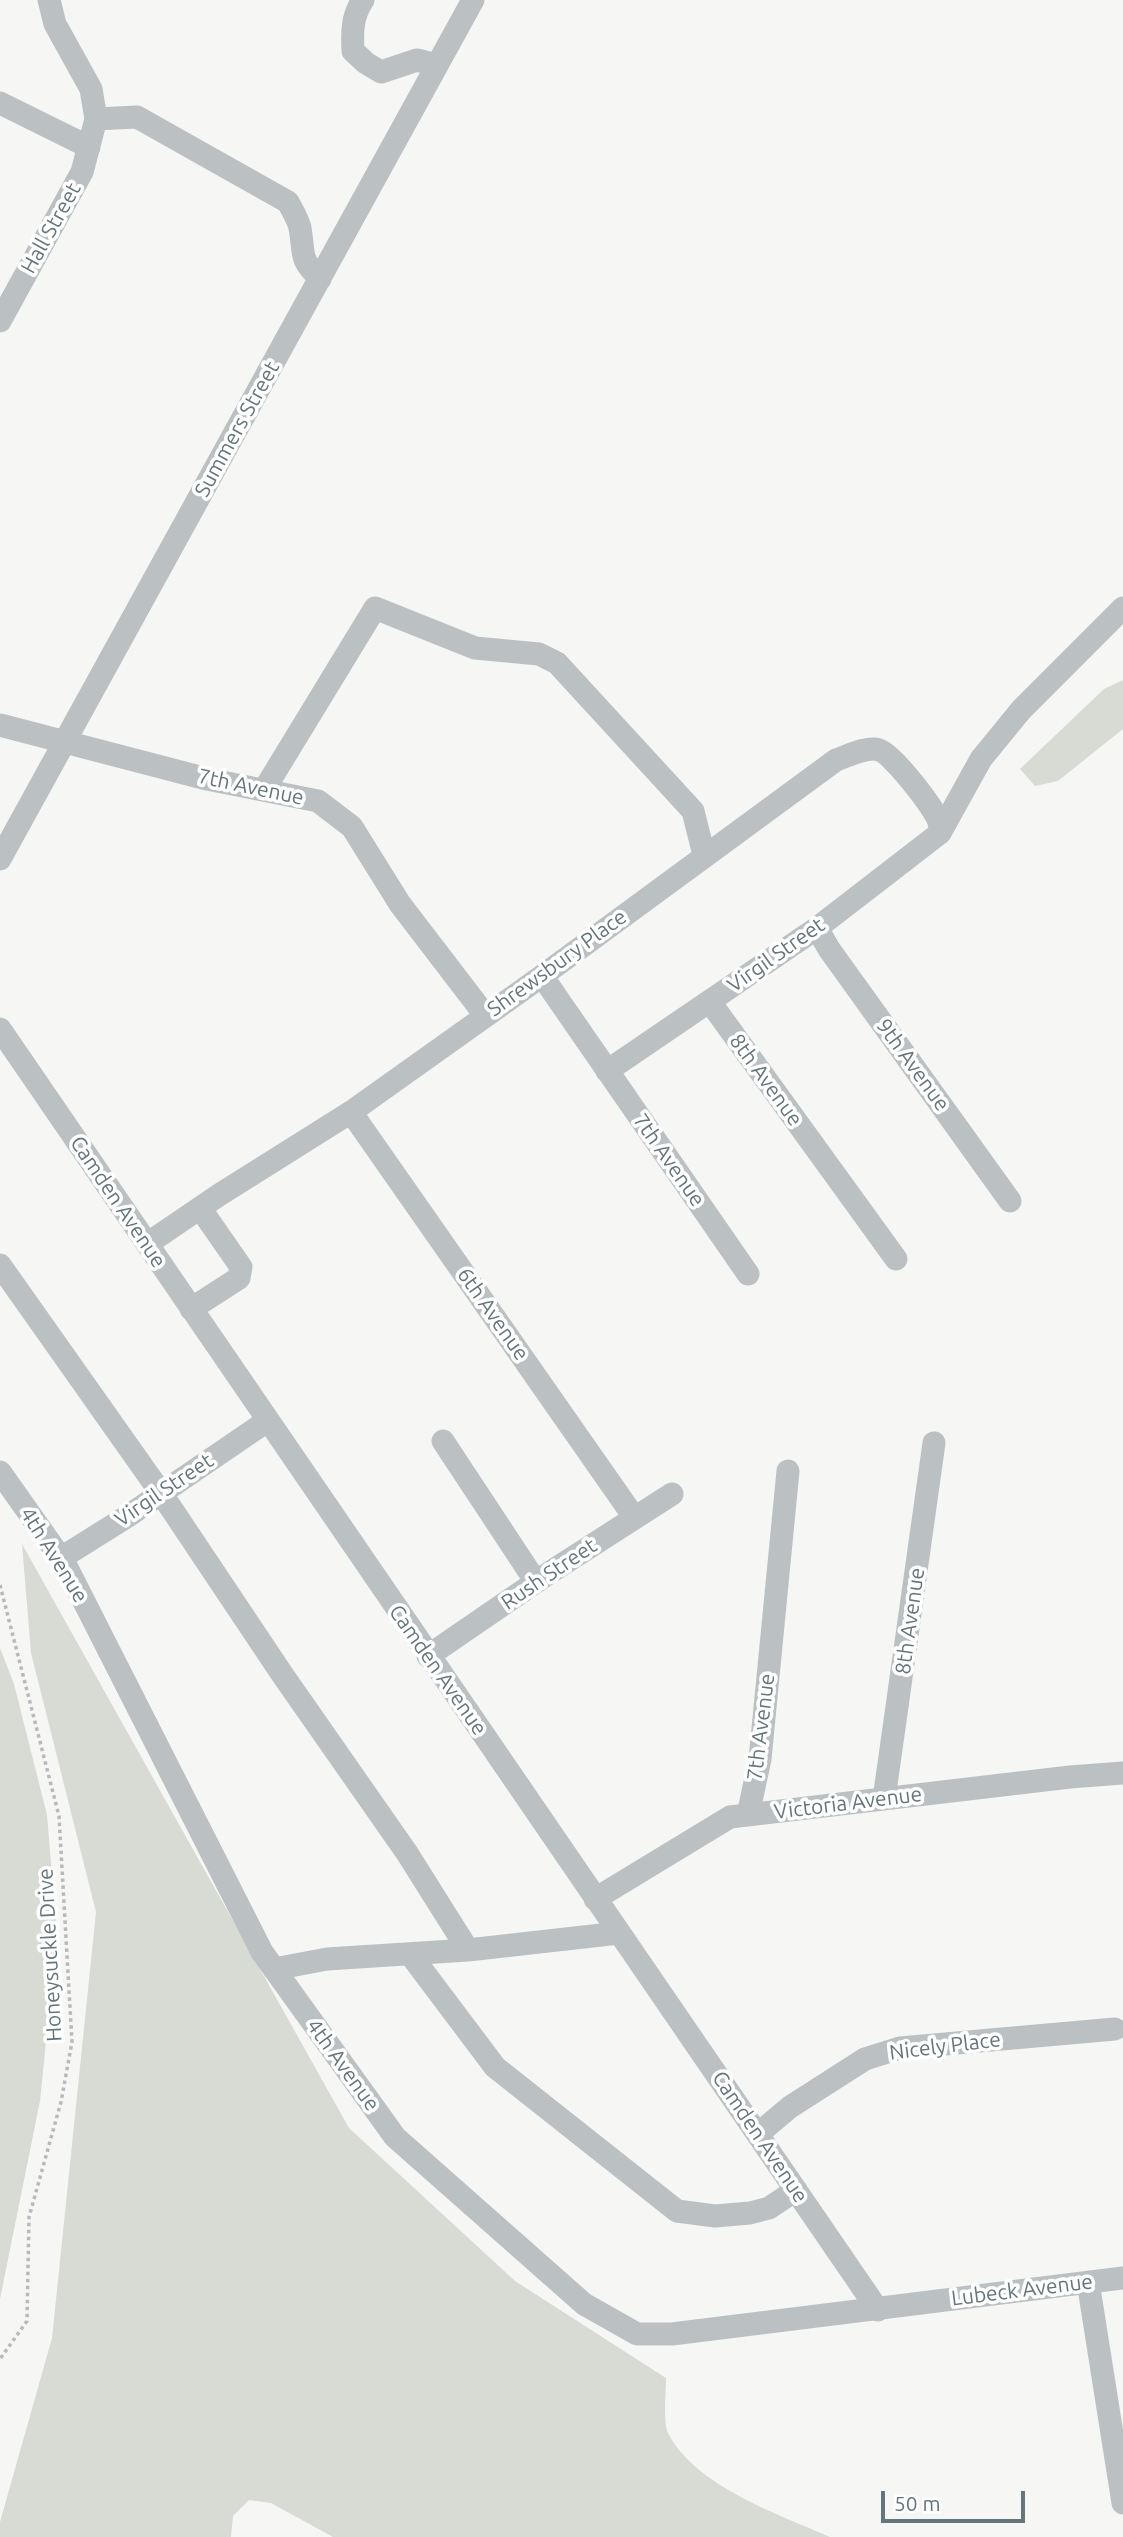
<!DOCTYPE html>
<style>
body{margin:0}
#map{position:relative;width:1123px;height:2537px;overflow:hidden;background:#f6f6f4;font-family:Ubuntu,sans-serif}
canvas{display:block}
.scale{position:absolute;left:881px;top:2491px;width:144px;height:32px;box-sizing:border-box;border:4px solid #64757c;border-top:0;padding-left:9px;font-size:21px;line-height:24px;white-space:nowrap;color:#64757c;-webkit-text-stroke:5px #fff;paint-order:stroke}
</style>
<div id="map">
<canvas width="1123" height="2537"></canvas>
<div class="scale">50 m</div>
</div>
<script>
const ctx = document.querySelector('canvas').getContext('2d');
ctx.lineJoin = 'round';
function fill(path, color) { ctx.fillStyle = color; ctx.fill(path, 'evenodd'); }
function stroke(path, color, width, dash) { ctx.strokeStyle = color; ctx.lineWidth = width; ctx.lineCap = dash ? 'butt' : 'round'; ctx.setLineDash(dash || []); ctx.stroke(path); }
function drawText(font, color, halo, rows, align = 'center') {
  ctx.font = font + ' Ubuntu,sans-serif'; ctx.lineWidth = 7; ctx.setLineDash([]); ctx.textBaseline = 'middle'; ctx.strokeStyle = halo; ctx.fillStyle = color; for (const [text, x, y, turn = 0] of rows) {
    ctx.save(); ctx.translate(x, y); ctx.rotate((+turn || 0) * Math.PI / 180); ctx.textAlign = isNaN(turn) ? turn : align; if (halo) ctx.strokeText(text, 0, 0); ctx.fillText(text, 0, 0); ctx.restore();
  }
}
fill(new Path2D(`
 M 1123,680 L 1123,729 L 1058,781 L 1035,786 L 1020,769 L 1104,689 Z
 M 22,1544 L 349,2128 L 515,2281 L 666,2378 C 666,2391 663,2423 668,2433 C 695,2486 778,2514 830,2537 L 333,2537 L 271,2503 L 249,2500 L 233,2516 L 231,2537 L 0,2537 L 0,2522 L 52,2338 L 96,1912 L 31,1653 Z
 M 0,1648 L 14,1684 L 47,1815 L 57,1934 L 40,2101 L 0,2299 Z`), '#d7dbd3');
stroke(new Path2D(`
 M 0,1585 L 59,1816 L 72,2042 L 61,2102 L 29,2217 L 27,2321 L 0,2359`), '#b6babc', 3.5, [3.5, 3.5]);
stroke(new Path2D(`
 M 363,0 C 352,16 352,32 353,51 L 366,63 L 381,72 L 417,60 L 437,65
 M 0,103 L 89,147
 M 96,119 L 137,117 L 288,202 C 292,210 298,219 300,228 C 305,255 298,257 320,279
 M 0,321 L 82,172 L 96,119 L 91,89 L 55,24 L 49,0
 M 0,725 L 207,779 L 318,801 L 352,827 L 400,904 L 485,1015
 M 264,790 L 375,608 L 475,648 L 539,654 L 557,663 L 693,811 L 704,855
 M 0,859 L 473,0
 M 817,928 L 829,949 L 1010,1201
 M 542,976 L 748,1274
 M 710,1002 L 896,1259
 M 0,1029 L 878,2310
 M 607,1071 L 817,928 L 940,833 L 981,759 L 1021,710 L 1123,608
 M 351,1112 L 634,1517
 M 147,1244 L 219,1195 L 351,1112 L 542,976 L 836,760 C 848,756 867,746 879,750 C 893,754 934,808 939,822 C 940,826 940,830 940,833
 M 0,1265 L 161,1493 L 282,1674 L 407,1853 L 468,1950
 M 191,1309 L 239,1278 L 241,1267 L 200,1208
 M 443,1441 L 536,1582
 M 0,1472 L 65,1564 L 262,1952 L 395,2137 L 584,2304 L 637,2334 L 672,2334 L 1123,2278
 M 61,1558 L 128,1516 L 267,1421
 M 428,1656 L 549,1573 L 672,1494
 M 884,1799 L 934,1443
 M 748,1815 L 760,1759 L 788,1471
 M 595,1899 L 730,1817 L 1070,1777 L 1123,1773
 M 410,1954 L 495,2067 L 677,2211 L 715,2216 L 750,2213 L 769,2208 L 796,2190
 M 274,1969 L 327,1959 L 468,1950 L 619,1933
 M 758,2134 L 790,2107 L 865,2059 L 900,2048 L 1115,2029
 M 1088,2282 L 1123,2503`), '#bbc1c3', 23);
drawText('21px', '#64757c', '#fff', [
 ["Hall Street",51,228,-61],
 ["Summers Street",237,429,-61],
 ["7th Avenue",251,787,12],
 ["Virgil Street",776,955,-35],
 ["Shrewsbury Place",557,963,-36],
 ["9th Avenue",913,1065,54],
 ["8th Avenue",766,1080,54],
 ["7th Avenue",669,1160,55],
 ["Camden Avenue",118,1202,56],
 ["6th Avenue",493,1314,55],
 ["Virgil Street",164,1490,-34],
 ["4th Avenue",54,1555,58],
 ["Rush Street",549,1574,-34],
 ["8th Avenue",910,1621,-82],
 ["Camden Avenue",438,1670,55],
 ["7th Avenue",761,1727,-83],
 ["Victoria Avenue",848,1803,-7],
 ["Honeysuckle Drive",50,1955,-93],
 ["Nicely Place",945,2046,-7],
 ["4th Avenue",343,2065,54],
 ["Camden Avenue",760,2137,56],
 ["Lubeck Avenue",1022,2290,-7]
]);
</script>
